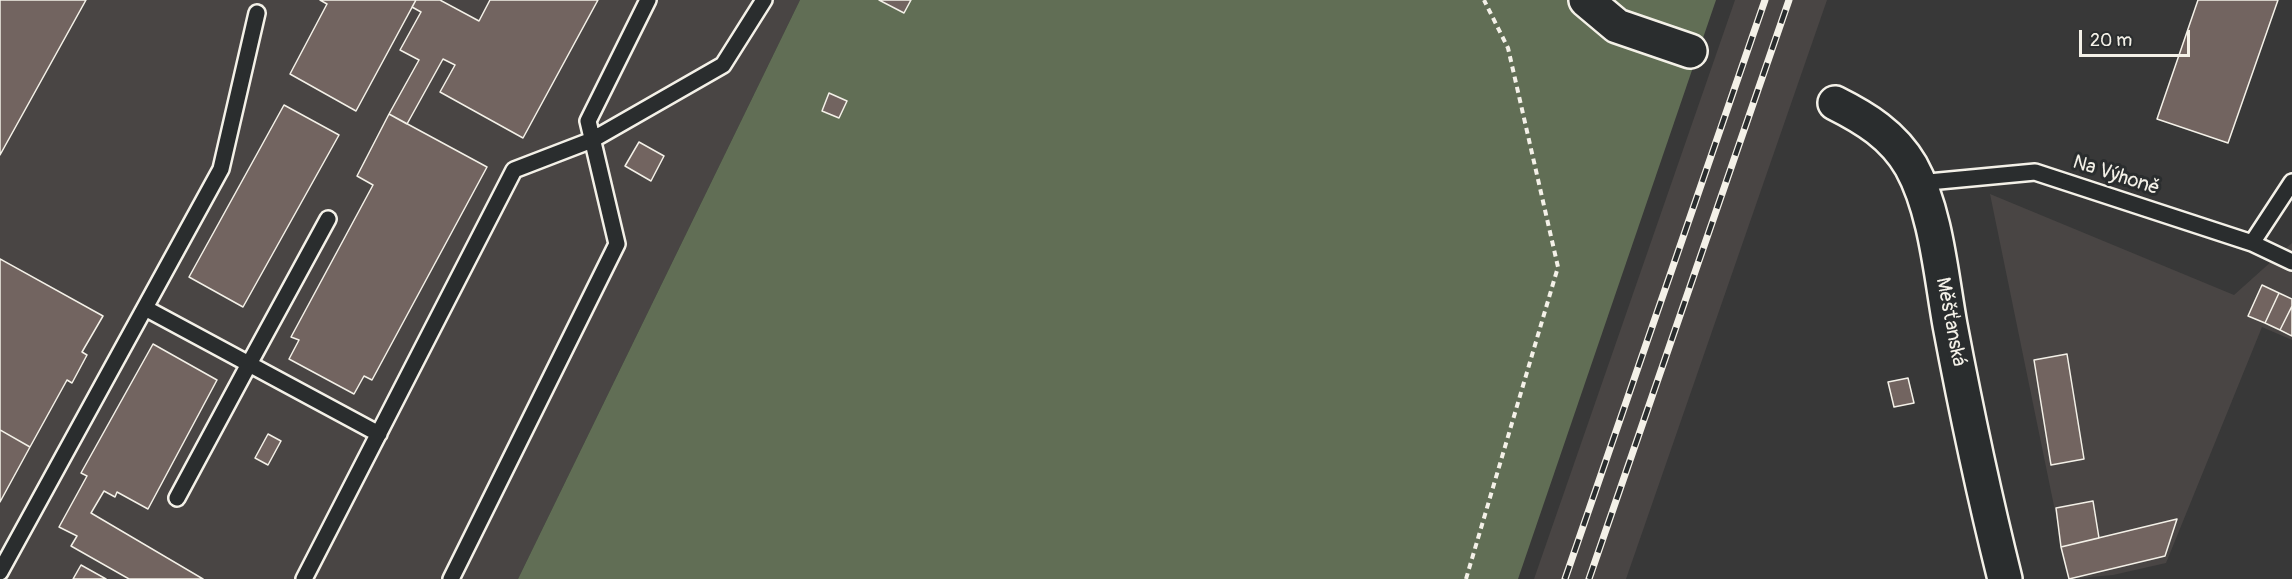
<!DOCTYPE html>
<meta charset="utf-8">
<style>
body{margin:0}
#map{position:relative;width:2292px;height:579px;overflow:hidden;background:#383838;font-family:Pangolin,sans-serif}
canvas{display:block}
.scale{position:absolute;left:2079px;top:30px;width:111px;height:27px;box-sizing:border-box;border:3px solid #f4f1e8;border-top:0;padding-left:8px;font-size:18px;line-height:21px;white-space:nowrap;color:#f4f1e8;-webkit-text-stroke:4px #2a2d2e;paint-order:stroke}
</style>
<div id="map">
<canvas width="2292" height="579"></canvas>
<div class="scale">20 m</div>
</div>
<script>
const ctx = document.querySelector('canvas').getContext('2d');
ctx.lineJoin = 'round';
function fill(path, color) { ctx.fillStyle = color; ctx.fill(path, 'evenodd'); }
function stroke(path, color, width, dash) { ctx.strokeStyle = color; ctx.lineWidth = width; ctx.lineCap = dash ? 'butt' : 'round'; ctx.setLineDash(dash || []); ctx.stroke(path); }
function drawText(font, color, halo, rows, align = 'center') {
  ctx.font = font + ' Pangolin,sans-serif'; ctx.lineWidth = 6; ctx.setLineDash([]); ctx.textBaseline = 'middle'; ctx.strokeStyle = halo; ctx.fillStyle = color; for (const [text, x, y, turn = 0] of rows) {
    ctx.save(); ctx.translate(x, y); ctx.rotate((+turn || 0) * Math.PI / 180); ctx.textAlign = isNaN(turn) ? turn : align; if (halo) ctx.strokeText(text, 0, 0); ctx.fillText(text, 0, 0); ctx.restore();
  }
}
fill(new Path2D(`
 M 0,0 L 800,0 L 518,579 L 0,579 Z
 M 1735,0 L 1827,0 L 1626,579 L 1534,579 Z
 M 1990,194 L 2234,295 L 2292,243 L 2292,340 L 2262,327 L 2166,563 L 2113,575 L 2069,579 Z`), '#494544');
fill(new Path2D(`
 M 800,0 L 1716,0 L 1518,579 L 518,579 Z`), '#616e55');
const building = new Path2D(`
 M 0,0 L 86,0 L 0,155 Z
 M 320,0 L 416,0 L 356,111 L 290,74 L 327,4 Z
 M 416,0 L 440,0 L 479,21 L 490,0 L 598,0 L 523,138 L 440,92 L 455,65 L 443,59 L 407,124 L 389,114 L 419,60 L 400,50 L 421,12 L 412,7 Z
 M 879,0 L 911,0 L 904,13 Z
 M 2198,0 L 2278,0 L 2228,143 L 2157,119 Z
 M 829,93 L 847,101 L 839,118 L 822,111 Z
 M 284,105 L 339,135 L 243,307 L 189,277 Z
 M 389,114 L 487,167 L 372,380 L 364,376 L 354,394 L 289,359 L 299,340 L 291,337 L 373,185 L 357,176 Z
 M 639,142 L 664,156 L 651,181 L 625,166 Z
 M 0,259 L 103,316 L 82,352 L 87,355 L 72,383 L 67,380 L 30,447 L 0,430 Z
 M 2262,285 L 2279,293 L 2265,323 L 2248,316 Z
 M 2279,293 L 2292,299 L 2292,306 L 2280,330 L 2265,323 Z
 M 2292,306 L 2292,336 L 2280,330 Z
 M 153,344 L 217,380 L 148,509 L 117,492 L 115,497 L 104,491 L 91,513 L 203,579 L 129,579 L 71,546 L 77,536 L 59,527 L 87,476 L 81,473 Z
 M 2067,354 L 2084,459 L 2051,465 L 2034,360 Z
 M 1908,378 L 1914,403 L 1894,407 L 1888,382 Z
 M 0,430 L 30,447 L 0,502 Z
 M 268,434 L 281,441 L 268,465 L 255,458 Z
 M 2093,501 L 2099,538 L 2061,547 L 2056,508 Z
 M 2177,519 L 2165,556 L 2069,579 L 2061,547 Z
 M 81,565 L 106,579 L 73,579 Z`);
fill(building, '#726460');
stroke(building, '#f4f1e8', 1.5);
const service = new Path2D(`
 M 1918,183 L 2035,172 L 2252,243 L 2292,262
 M 328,219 L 249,364 L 379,434
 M 2252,243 L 2292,182
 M 145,308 L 249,364 L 177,498
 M 0,572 L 221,169 L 257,13
 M 304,579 L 514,170 L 592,140 L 723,65 L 764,0
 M 451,579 L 617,244 L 588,121 L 648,0`);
const secondary = new Path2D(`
 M 1586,0 L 1617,26 L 1690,51
 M 1835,103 C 1865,118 1893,135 1911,166 C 1936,211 1941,275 1950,325 C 1966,410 1984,495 2005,579`);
stroke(service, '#f4f1e8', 20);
stroke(secondary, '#f4f1e8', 38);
stroke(new Path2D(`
 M 1466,579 L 1558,267 L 1508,48 L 1484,0`), '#f4f1e8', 4, [6, 4.5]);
stroke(service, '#2a2d2e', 15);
stroke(secondary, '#2a2d2e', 33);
const rail = new Path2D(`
 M 1565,579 L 1765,0
 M 1589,579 L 1789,0`);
stroke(rail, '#f4f1e8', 7);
stroke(rail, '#2a2d2e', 4.5, [14]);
drawText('20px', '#f4f1e8', '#2a2d2e', [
 ["Na Výhoně",2116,176,18],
 ["Měšťanská",1950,322,79]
]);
</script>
